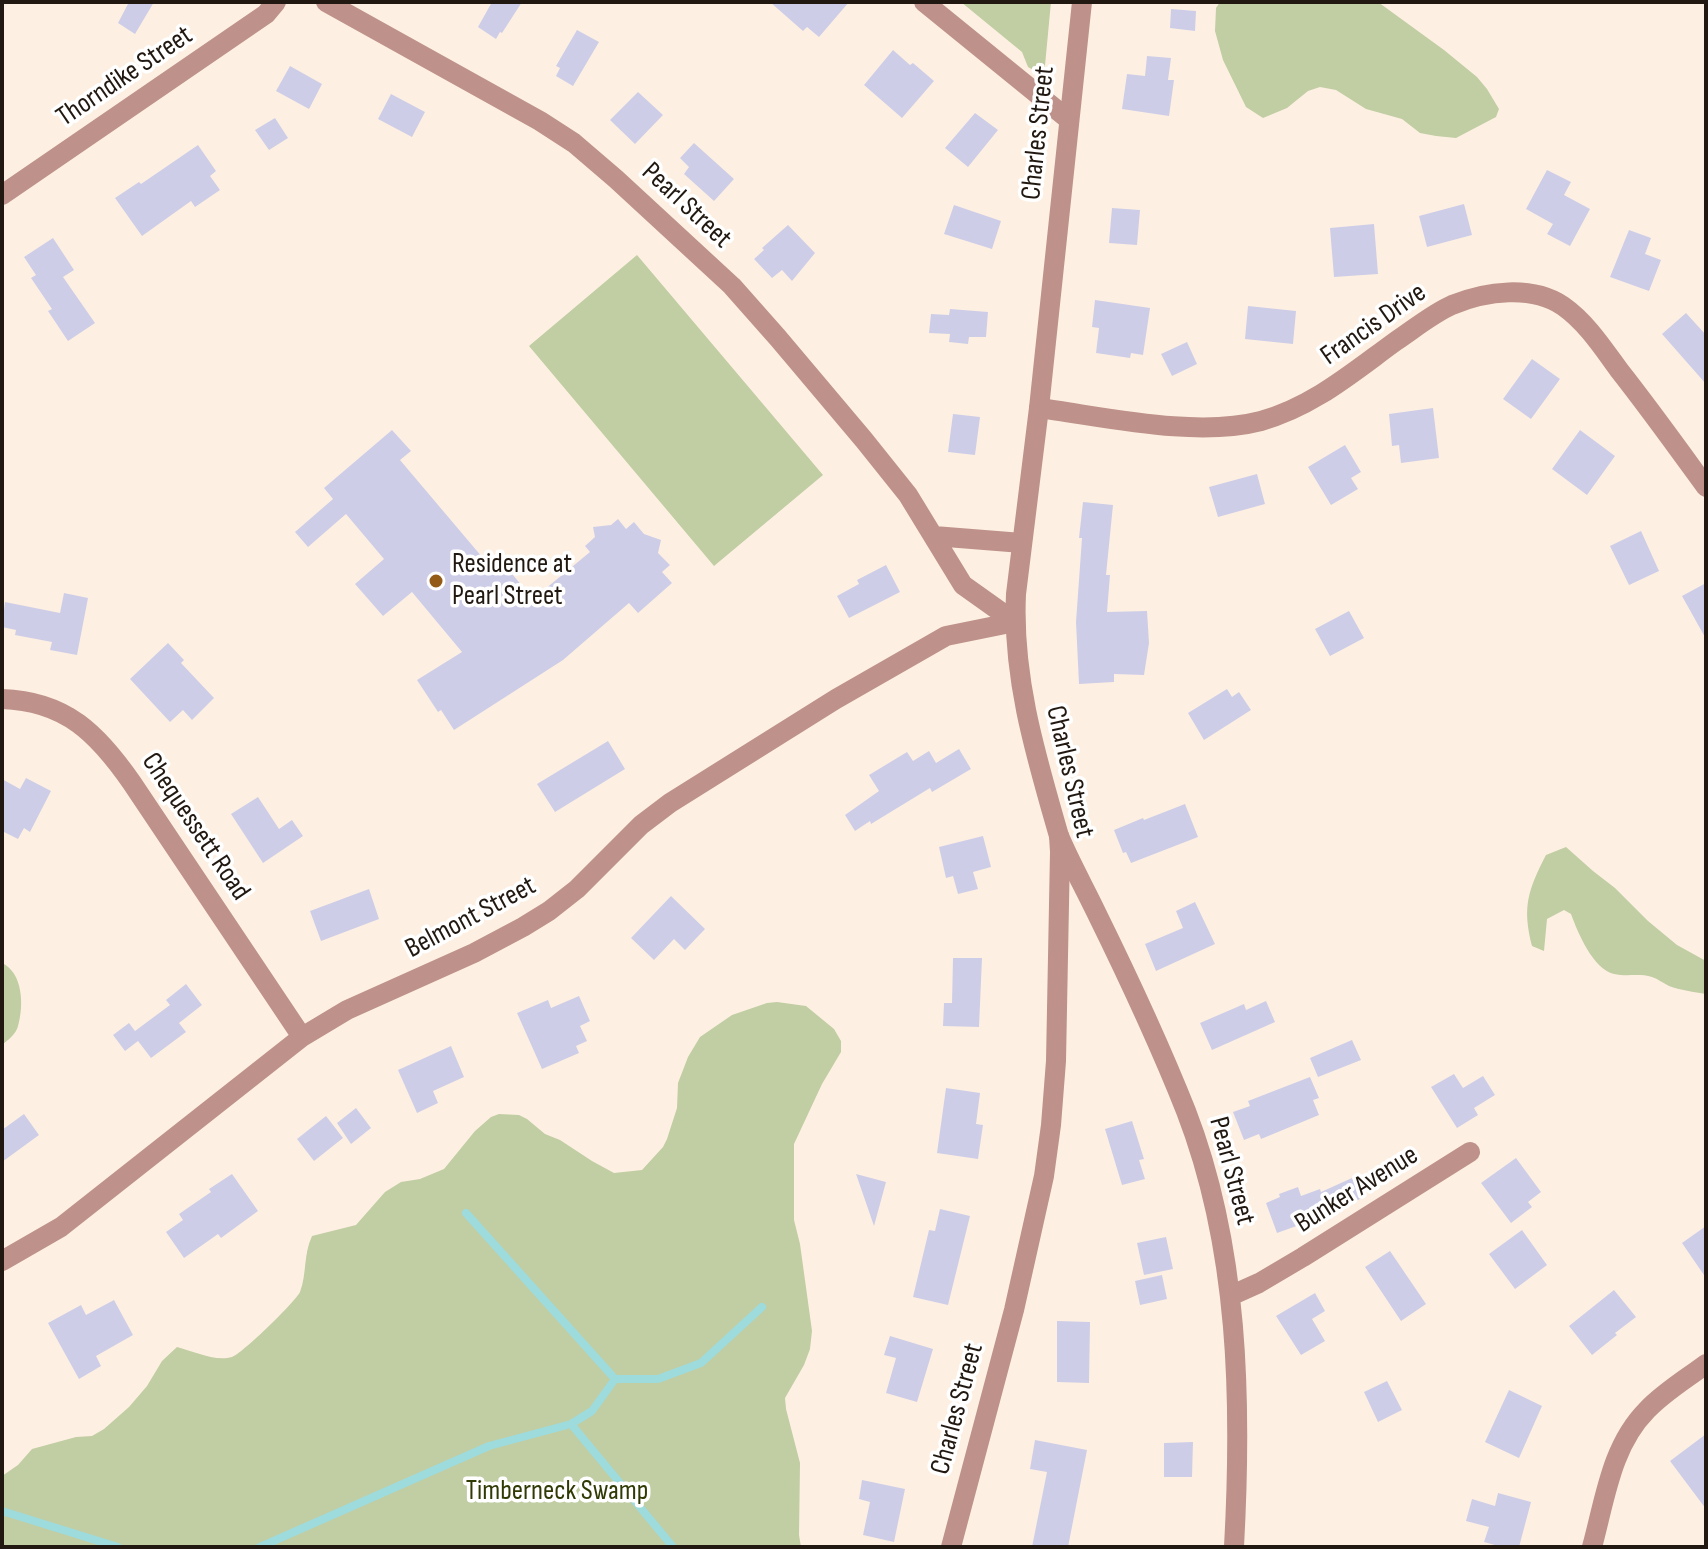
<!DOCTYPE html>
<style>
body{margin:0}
#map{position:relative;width:1708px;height:1549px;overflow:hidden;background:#fdf0e2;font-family:"Sofia Sans Condensed",sans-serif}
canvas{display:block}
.frame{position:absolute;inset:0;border:4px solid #211911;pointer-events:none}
</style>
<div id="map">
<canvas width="1708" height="1549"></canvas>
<div class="frame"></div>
</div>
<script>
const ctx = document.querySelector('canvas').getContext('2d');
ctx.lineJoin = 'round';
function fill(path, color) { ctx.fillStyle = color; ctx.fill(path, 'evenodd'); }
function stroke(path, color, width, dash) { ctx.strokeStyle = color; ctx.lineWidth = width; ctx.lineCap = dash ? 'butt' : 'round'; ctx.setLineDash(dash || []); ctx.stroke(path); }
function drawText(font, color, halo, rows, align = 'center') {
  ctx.font = font + ' "Sofia Sans Condensed",sans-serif'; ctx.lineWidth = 7; ctx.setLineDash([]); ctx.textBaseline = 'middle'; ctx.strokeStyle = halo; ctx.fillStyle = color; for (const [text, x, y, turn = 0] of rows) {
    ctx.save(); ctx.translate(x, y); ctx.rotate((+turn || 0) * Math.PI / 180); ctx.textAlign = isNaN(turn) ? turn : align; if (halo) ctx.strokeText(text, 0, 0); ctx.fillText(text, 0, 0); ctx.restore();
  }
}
fill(new Path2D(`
 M 961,2 L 1051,2 L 1044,76 L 1028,67 L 1022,52 Z
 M 1220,2 L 1378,2 L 1444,50 L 1477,77 L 1487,89 L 1499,109 L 1496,117 L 1456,138 L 1436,136 L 1420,133 L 1402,119 L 1366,109 L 1336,90 L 1320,87 L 1308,91 L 1287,108 L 1263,118 L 1246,107 L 1223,60 L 1215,31 L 1216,8 Z
 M 637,255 L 823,475 L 714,566 L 529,346 Z
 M 1566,847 L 1593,871 L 1615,888 L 1648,921 L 1677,945 L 1706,961 L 1706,994 C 1694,992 1680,990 1669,986 C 1663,983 1658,979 1652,977 C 1639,973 1627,977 1614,974 C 1593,969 1578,933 1571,914 L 1564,910 L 1547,919 L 1544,951 L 1532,946 C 1522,907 1528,890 1546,855 Z
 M 2,963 C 23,973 24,1005 18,1026 C 16,1034 8,1040 2,1045 Z
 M 777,1002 L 806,1006 L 834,1029 L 841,1041 L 841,1052 L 822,1084 L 794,1144 L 794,1220 L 800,1244 L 812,1331 L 810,1349 L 804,1365 L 785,1398 L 786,1409 L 800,1463 L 799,1535 L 801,1547 L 2,1547 L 2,1476 L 18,1465 L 32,1449 L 76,1437 L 92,1436 L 104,1429 L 129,1407 L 147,1386 L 162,1361 L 177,1347 C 193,1351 215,1362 232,1357 C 242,1354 296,1301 300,1292 C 307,1273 303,1256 312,1236 L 356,1225 L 385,1192 L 401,1182 L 420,1179 L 444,1169 L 475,1131 L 491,1117 L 499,1114 L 519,1115 L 527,1119 L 545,1134 L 560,1140 L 592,1161 L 614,1173 L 642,1170 L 663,1147 L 667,1139 L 677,1108 L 678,1083 L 688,1057 L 700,1037 L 732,1015 L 767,1003 Z`), '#c1cda3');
stroke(new Path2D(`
 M 466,1213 L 615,1379 L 592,1411 L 571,1424
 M 615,1379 L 658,1379 L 701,1363 L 762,1307
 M 2,1511 L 118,1547
 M 260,1547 L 489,1446 L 571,1424 L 673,1547`), '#9edbdd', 8);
fill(new Path2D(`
 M 129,2 L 154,2 L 135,34 L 118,23 Z
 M 492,2 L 522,2 L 502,33 L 500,32 L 496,39 L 478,27 Z
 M 770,2 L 849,2 L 819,37 L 807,27 L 803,31 Z
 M 1171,9 L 1196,11 L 1195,31 L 1170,28 Z
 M 577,30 L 599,42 L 573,86 L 556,76 L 560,68 L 556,66 Z
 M 893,50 L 910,65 L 913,63 L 934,81 L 902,118 L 864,85 Z
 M 1147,56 L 1171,58 L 1168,80 L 1174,80 L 1169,116 L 1122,109 L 1127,74 L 1145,76 Z
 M 290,66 L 322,84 L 309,109 L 276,91 Z
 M 638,92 L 663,115 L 635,144 L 610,120 Z
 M 391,94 L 425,112 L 412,137 L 378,119 Z
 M 975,113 L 998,130 L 968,167 L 945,148 Z
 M 275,118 L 288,138 L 269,150 L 255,130 Z
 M 694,143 L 734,179 L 714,201 L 684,174 L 689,167 L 680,158 Z
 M 198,145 L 216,171 L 210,176 L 220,190 L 195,207 L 191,201 L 142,236 L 115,198 L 139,182 L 141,184 Z
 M 1547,170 L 1571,182 L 1564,195 L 1590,209 L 1570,246 L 1547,234 L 1553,224 L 1526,209 Z
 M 1464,204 L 1472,235 L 1427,247 L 1419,216 Z
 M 954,205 L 1001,221 L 992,249 L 944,234 Z
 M 1112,208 L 1140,210 L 1137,245 L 1109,243 Z
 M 1374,224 L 1378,274 L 1334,277 L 1330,228 Z
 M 788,225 L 815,253 L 792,281 L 782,270 L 772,278 L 754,259 L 764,250 L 762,248 Z
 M 1629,230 L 1651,238 L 1645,254 L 1661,260 L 1649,291 L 1610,277 Z
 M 53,238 L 74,270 L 63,277 L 95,323 L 68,341 L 48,311 L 52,309 L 31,278 L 36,275 L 24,257 Z
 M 1095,300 L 1150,308 L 1143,355 L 1131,353 L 1130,358 L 1096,353 L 1099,328 L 1092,327 Z
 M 1248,306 L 1296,311 L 1293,344 L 1245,339 Z
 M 950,309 L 988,312 L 986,337 L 969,337 L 968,344 L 949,342 L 950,334 L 929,333 L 931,314 L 949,315 Z
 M 1686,313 L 1706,335 L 1706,384 L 1662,334 Z
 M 1187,342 L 1197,364 L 1172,376 L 1161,354 Z
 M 1532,359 L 1560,379 L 1531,419 L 1503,399 Z
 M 1433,408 L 1439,458 L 1401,463 L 1399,445 L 1392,446 L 1389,414 Z
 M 953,414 L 980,417 L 975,455 L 948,452 Z
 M 392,430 L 411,451 L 400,460 L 488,564 L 497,556 L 533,599 L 590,552 L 585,546 L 595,537 L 593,527 L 611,525 L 618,519 L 626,529 L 634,522 L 644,534 L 661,540 L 658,553 L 670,565 L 662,572 L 672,583 L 638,613 L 629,603 L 563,660 L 454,730 L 441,710 L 438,712 L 417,680 L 462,652 L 412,592 L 383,616 L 355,584 L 384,559 L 346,514 L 308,547 L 295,532 L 333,499 L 324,488 Z
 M 1580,430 L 1615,456 L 1587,495 L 1552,469 Z
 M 1345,445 L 1361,472 L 1351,478 L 1358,489 L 1331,505 L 1308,467 Z
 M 1257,474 L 1265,504 L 1218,517 L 1209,487 Z
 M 1083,502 L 1113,505 L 1106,575 L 1110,575 L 1107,612 L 1147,611 L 1149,643 L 1144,675 L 1114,674 L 1114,682 L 1079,684 L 1076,622 L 1082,538 L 1079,538 Z
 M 1641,531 L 1659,571 L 1629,585 L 1610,546 Z
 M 886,565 L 900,592 L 849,618 L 837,596 L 859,584 L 857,580 Z
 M 1706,583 L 1706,639 L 1682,596 Z
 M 64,593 L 88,598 L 77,655 L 50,650 L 52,642 L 15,635 L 16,630 L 2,627 L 5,602 L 60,613 Z
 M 1349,611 L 1364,638 L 1330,656 L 1315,629 Z
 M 168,643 L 184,660 L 181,663 L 214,698 L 192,720 L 183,710 L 170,722 L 130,679 Z
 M 1227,689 L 1232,697 L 1239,692 L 1251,710 L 1204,740 L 1188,713 Z
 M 608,741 L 625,769 L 555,812 L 537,784 Z
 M 959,749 L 971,769 L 932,792 L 930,788 L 871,824 L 870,821 L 855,831 L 845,815 L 879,791 L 869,775 L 907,752 L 913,761 L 929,751 L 936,763 Z
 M 26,778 L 51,791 L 30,832 L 24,828 L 18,839 L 2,831 L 2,779 L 20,789 Z
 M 258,797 L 279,829 L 292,820 L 303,836 L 263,863 L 231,814 Z
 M 1185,804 L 1198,837 L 1131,863 L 1126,852 L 1123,853 L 1114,830 L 1143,818 L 1144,820 Z
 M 983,836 L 991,867 L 973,872 L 978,889 L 958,894 L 953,876 L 946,878 L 939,847 Z
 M 369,889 L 379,919 L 321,941 L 310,911 Z
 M 671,896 L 705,929 L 685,950 L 674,939 L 654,960 L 631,938 Z
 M 1195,902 L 1215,944 L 1156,971 L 1145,944 L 1183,928 L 1176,911 Z
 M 953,958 L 982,958 L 979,1027 L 943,1026 L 944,1003 L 952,1003 Z
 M 186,984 L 202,1005 L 179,1023 L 186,1032 L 151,1058 L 138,1041 L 125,1051 L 113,1035 L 129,1023 L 135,1031 L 170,1005 L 166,1000 Z
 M 579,996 L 590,1021 L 580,1026 L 587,1041 L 576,1046 L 579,1053 L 542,1069 L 517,1013 L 548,1000 L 551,1008 Z
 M 1266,1001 L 1275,1022 L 1212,1050 L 1200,1023 L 1244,1004 L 1246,1010 Z
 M 1352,1040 L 1361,1060 L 1318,1077 L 1310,1058 Z
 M 451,1046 L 464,1077 L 433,1091 L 438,1103 L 417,1113 L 398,1070 Z
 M 1454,1074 L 1463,1088 L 1483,1076 L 1495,1095 L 1474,1108 L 1478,1115 L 1457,1128 L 1431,1087 Z
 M 1310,1077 L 1319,1098 L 1313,1100 L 1319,1115 L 1261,1139 L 1259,1134 L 1244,1140 L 1233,1112 L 1250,1106 L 1248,1101 Z
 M 946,1088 L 980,1093 L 976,1124 L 983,1125 L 978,1159 L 937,1153 Z
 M 356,1108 L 371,1128 L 351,1144 L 337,1123 Z
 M 24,1114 L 39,1135 L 2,1162 L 2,1130 Z
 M 326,1116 L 343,1138 L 314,1161 L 297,1139 Z
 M 1132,1121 L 1144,1159 L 1139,1160 L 1145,1179 L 1122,1185 L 1105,1129 Z
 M 1516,1158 L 1541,1192 L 1528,1202 L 1532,1207 L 1511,1223 L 1481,1183 Z
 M 232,1174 L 258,1211 L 221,1238 L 218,1234 L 184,1258 L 166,1232 L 183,1220 L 179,1214 L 211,1192 L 209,1189 Z
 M 856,1174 L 886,1182 L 874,1226 Z
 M 1352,1178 L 1362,1198 L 1327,1215 L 1277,1233 L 1266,1203 L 1280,1197 L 1279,1194 L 1298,1187 L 1301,1196 L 1320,1189 L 1321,1192 Z
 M 940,1209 L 970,1216 L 948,1305 L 913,1297 L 929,1230 L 935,1231 Z
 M 1706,1226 L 1706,1278 L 1682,1243 Z
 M 1522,1230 L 1547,1265 L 1515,1289 L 1489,1254 Z
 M 1166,1237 L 1173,1269 L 1144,1275 L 1137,1243 Z
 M 1390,1251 L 1426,1304 L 1401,1321 L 1365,1267 Z
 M 1162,1275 L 1167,1299 L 1140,1305 L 1135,1281 Z
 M 1614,1290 L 1636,1317 L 1615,1333 L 1617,1335 L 1592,1355 L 1569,1326 Z
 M 1315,1293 L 1325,1311 L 1312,1319 L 1325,1341 L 1301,1355 L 1276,1316 Z
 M 114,1300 L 133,1335 L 96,1356 L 101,1366 L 79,1379 L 48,1323 L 81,1305 L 86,1315 Z
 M 1057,1321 L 1090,1322 L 1089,1383 L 1057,1382 Z
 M 890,1336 L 933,1349 L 917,1402 L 886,1393 L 896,1358 L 884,1355 Z
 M 1387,1381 L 1402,1410 L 1378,1422 L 1364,1392 Z
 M 1509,1390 L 1542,1406 L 1519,1458 L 1485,1442 Z
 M 1706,1434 L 1706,1509 L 1670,1461 Z
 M 1035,1440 L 1087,1450 L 1068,1547 L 1032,1547 L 1047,1472 L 1030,1469 Z
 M 1193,1442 L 1192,1477 L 1164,1477 L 1164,1443 Z
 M 862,1480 L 905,1489 L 894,1542 L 863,1535 L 870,1502 L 859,1499 Z
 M 1498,1493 L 1531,1502 L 1519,1547 L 1502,1547 L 1484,1542 L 1489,1527 L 1466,1521 L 1472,1499 L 1495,1506 Z`), '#cecde8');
stroke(new Path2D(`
 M 326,2 L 540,121 L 574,143 L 616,179 L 732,286 L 778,338 L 864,440 L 908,495 L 963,585 L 1015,622
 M 924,2 L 1068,119
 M 2,195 L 266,14 L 276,2
 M 1039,408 C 1106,417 1196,438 1261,421 C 1314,406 1353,372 1396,341 C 1414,329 1432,314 1452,305 C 1486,291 1532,285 1563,306 C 1586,322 1603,348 1619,370 C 1649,408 1677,447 1706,487
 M 934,536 L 1022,543
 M 2,699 C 66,701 98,734 132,783 L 302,1037
 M 1059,836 C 1070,862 1084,887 1096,912 C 1128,977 1159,1043 1186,1111 C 1239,1248 1242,1401 1234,1547
 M 2,1261 L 61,1227 L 302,1037 L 347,1010 L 474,953 L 523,927 L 549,911 L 577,889 L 641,825 L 670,803 L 836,699 L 946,636 L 1015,622
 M 1230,1296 L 1259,1283 L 1303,1257 L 1470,1152
 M 1592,1547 C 1605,1500 1611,1446 1647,1410 C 1664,1392 1686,1379 1706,1364`), '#be928b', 20);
stroke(new Path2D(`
 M 951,1547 L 1014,1310 L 1044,1176 L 1051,1125 L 1056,1061 L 1060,852 L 1059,836 C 1036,756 1012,678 1016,594 L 1039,408 L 1082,2`), '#be928b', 20);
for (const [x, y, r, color] of [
 [436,581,8,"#945a18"]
]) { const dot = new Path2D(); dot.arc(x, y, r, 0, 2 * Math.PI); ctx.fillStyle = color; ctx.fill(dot); stroke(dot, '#fff', 3); }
drawText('28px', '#211911', '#fff', [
 ["Thorndike Street",125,77,-34],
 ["Charles Street",1039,133,-84],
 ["Pearl Street",686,206,43],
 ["Francis Drive",1374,325,-35],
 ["Charles Street",1069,772,77],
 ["Chequessett Road",195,827,56],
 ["Belmont Street",471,918,-28],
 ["Pearl Street",1231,1171,75],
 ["Bunker Avenue",1357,1190,-32],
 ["Charles Street",958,1409,-75]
]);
drawText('28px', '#211911', '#fff', [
 ["Residence at",452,565],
 ["Pearl Street",452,597]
], 'left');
drawText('28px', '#303a05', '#fff', [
 ["Timberneck Swamp",557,1492]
]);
</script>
